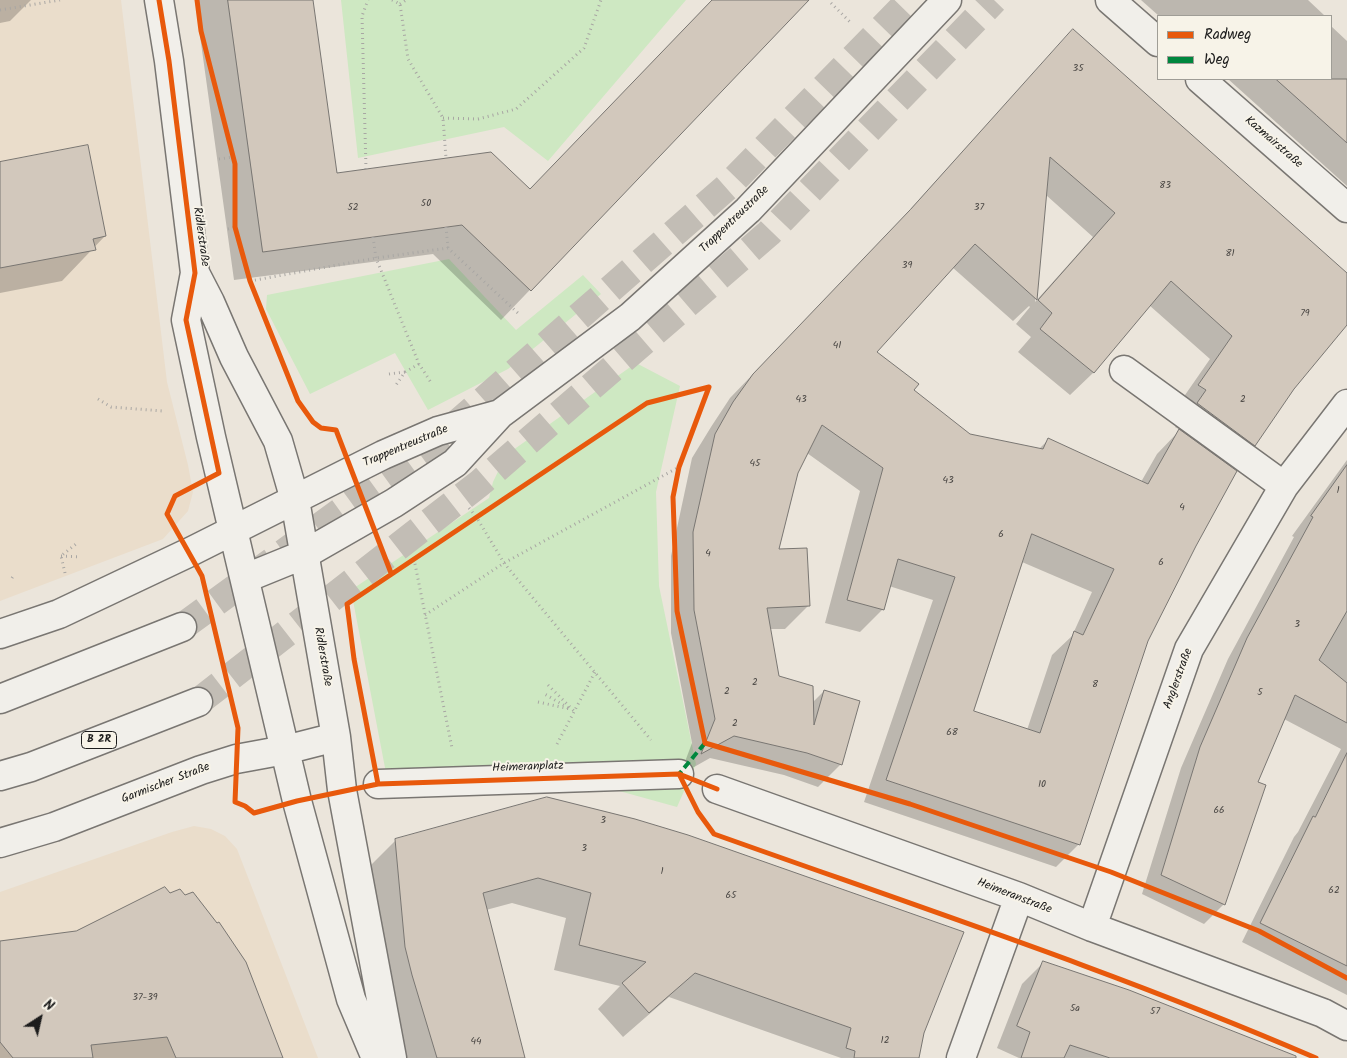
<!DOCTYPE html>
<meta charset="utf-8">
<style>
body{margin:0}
#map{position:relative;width:1347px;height:1058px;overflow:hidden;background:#ebe5db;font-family:Kalam,sans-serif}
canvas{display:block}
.legend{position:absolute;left:1157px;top:15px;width:175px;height:65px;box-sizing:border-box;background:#f7f3e8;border:1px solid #9f9d96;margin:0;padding:6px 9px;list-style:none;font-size:15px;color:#1c1c1c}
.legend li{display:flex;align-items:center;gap:10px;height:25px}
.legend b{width:25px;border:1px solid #9f9d96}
.north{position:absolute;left:15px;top:993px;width:50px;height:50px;-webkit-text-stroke:4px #f7f3e8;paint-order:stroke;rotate:35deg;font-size:14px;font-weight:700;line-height:20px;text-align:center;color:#1c1c1c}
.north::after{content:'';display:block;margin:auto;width:18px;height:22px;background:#1c1c1c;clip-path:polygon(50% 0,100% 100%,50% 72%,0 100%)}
</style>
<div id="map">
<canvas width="1347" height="1058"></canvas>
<ul class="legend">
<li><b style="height:6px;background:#e8590c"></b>Radweg</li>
<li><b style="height:6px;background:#00873e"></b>Weg</li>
</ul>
<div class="north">N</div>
</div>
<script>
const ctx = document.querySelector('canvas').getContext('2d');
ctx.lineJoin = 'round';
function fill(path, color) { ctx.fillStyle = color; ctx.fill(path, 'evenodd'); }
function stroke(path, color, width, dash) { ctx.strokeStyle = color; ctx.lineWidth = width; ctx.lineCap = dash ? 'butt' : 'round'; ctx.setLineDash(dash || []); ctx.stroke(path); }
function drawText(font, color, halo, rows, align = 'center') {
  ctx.font = font + ' Kalam,sans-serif'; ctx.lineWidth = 4; ctx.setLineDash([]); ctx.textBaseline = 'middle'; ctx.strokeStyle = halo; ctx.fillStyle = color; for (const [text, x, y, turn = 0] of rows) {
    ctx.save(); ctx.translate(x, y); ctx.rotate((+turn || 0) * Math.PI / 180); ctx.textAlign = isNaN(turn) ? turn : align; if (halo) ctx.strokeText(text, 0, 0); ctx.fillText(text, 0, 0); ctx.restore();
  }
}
fill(new Path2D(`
 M 0,0 L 121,0 L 167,382 L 188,465 L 193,492 L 188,511 L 163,539 L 0,601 Z
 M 194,826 L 211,829 L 225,836 L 237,849 L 318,1058 L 0,1058 L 0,892 L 172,832 Z`), '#eaddcb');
fill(new Path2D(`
 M 341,0 L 686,0 L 548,161 L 504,127 L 358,158 Z
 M 449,259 L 516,330 L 583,275 L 601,294 L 508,369 L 428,410 L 395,353 L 310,394 L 266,309 L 267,295 Z
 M 636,363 L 680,386 L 656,492 L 659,586 L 696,764 L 677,807 L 529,766 L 386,773 L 351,590 L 489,498 L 493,482 L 506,455 Z`), '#cee8c2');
fill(new Path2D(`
 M 0,0 L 31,0 L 10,21 L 0,23 Z
 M 195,0 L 312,0 L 336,174 L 530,191 L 712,0 L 808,0 L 501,320 L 433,254 L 234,280 Z
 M 1141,0 L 1308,0 L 1325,16 L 1159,16 Z
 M 1331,26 L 1347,41 L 1347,186 L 1228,79 L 1331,79 Z
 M 1073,31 L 1347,275 L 1347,323 L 1293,388 L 1254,445 L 1231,468 L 1195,545 L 1147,640 L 1079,844 L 1056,867 L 864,802 L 933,600 L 889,586 L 883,609 L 860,632 L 825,623 L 860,491 L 807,453 L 797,472 L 777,551 L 808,606 L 785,629 L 769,629 L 778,677 L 812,703 L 824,691 L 841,764 L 818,787 L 784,775 L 710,758 L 680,775 L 692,743 L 671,633 L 671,556 L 692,458 L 711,427 L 730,398 L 888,234 L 1051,54 ZM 1046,195 L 1093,237 L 1035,302 L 1041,243 ZM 952,267 L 1013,321 L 1029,306 L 1030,307 L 1016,324 L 1031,337 L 1018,352 L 1070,395 L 1093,373 L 1149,305 L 1210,359 L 1176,408 L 1184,413 L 1175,427 L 1180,430 L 1157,454 L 1141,482 L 1048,440 L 1039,449 L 970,435 L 912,390 L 875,352 ZM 1022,562 L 1092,592 L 1072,636 L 1052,655 L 1027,730 L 972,711 Z
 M 0,163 L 105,236 L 62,281 L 0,293 Z
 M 1347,460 L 1347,995 L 1242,942 L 1294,837 L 1298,832 L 1341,749 L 1284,719 L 1257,783 L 1264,785 L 1223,905 L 1204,924 L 1142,894 L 1181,768 L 1228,659 L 1294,537 L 1292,536 Z
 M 551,798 L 635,820 L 913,1058 L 841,1058 L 669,997 L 623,1037 L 598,1009 L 620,986 L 554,970 L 566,918 L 512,903 L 486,910 L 524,1058 L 405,1058 L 381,973 L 371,865 L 396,840 Z
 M 0,942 L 282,1058 L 0,1058 Z
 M 1044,962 L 1294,1058 L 1019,1058 L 997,1048 L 1022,984 Z`), '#0003');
const building = new Path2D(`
 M 228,0 L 313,0 L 337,173 L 491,152 L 530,189 L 712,0 L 809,0 L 531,291 L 462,225 L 263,252 Z
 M 1073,29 L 1347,273 L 1347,325 L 1294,389 L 1255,446 L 1197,403 L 1206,390 L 1198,385 L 1232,336 L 1171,281 L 1094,373 L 1040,329 L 1052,313 L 1038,300 L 1115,213 L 1050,157 L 1037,300 L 975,244 L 877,352 L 919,384 L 914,390 L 970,434 L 1043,449 L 1048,438 L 1148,484 L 1179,429 L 1237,471 L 1196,546 L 1148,641 L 1080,845 L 886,780 L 955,577 L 898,559 L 884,610 L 847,600 L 883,468 L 822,425 L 798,473 L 779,549 L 807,548 L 810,606 L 767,608 L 779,676 L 813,686 L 814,725 L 824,690 L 860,701 L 842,765 L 807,753 L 734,736 L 701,754 L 715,719 L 694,610 L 693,532 L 715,434 L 733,402 L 753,374 L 910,210 ZM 1032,534 L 1114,569 L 1083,635 L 1074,631 L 1040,733 L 974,711 Z
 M 1276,79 L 1347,79 L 1347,143 L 1317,116 Z
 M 88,145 L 106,236 L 93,239 L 96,250 L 0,268 L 0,162 Z
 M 1347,465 L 1347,611 L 1319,660 L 1347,683 L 1347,723 L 1295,695 L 1258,782 L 1266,785 L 1225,905 L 1161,875 L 1200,747 L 1247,638 L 1313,517 L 1311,516 Z
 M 1347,753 L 1347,966 L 1260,923 L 1313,816 L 1315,817 Z
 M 547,797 L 635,819 L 688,835 L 964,932 L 924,1033 L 919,1058 L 854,1058 L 855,1051 L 846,1048 L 851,1028 L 695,973 L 649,1013 L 622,983 L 646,962 L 579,945 L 591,893 L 538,878 L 483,893 L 525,1058 L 437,1058 L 412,975 L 405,947 L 395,839 Z
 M 165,887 L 170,893 L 180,889 L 185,895 L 193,892 L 217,923 L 219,922 L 246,962 L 283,1058 L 176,1058 L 167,1037 L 91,1045 L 93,1058 L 13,1058 L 0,1042 L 0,941 L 76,931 Z
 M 1043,961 L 1129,990 L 1296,1056 L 1296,1058 L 1110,1058 L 1070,1045 L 1064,1058 L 1021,1058 L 1030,1032 L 1017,1026 Z`);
fill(building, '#d2c8bc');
stroke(building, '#797672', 1);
stroke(new Path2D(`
 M 182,627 L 436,442 L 728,186 L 910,0
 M 198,702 L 480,483 L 769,233 L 994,0`), '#c2bdb5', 28, [28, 14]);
const minor = new Path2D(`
 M 159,0 L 169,61 L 195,273 L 186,320 L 211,437 L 297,801 L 351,999 L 376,1058
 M 1110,0 L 1158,42
 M 1200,79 L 1347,208
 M 195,273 L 210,302 L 234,357 L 278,441 L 295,500 L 336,737 L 342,790 L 392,1058
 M 1124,370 L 1284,486
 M 246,578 L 305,554 L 394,503 L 455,463 L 500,414 L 630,317 L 748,210 L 947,0
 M 0,634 L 59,614 L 190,552 L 383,455 L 438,431 L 500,414
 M 378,784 L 679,774
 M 717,789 L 1019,897 L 1092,927 L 1323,1013 L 1347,1026
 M 0,843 L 54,827 L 201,770 L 236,759 L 285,750 L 336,737
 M 1092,927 L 1189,649 L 1284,486 L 1347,404
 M 961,1058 L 1019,897`);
const highway = new Path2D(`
 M 0,699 L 182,627
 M 0,776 L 31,767 L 198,702`);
stroke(minor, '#797672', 31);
stroke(highway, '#797672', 31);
stroke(new Path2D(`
 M 392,0 L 400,4 L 408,59 L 443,118 L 446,158
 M 831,3 L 850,22
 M 400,4 L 406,0
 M 0,10 L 60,0
 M 443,118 L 478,119 L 516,109 L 584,48 L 601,0
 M 219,159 L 233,157
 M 366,169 L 362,16 L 368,0
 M 446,227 L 448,248
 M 228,229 L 235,227
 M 373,237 L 376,258 L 419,364 L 432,384
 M 250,281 L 376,258 L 448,248 L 520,315
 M 405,372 L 419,364
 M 389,374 L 405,372 L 396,385
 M 98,399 L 111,407 L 163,411
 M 469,508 L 477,518 L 504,563 L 651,740
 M 61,556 L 80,557
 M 414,559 L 452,748
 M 65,573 L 61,556 L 76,544
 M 12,578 L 14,575
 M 425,615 L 504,563 L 679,467
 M 548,685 L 574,711
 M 538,702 L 570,709 L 543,693
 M 557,744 L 595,672`), '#a8a6a3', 3, [1, 4]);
stroke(minor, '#f1efea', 28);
stroke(highway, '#f1efea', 28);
stroke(new Path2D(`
 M 675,774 L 679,774 L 705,743 L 705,740`), '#00873e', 4, [8, 4]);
stroke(new Path2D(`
 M 159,0 L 169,61 L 195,273 L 186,320 L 219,473 L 175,496 L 167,514 L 202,576 L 238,728 L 235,802 L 245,806 L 254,813 L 297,801 L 378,784 L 679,774 L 717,789
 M 197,0 L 201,31 L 235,164 L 235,227 L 250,281 L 298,401 L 313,422 L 321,428 L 336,430 L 391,573
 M 705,743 L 910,804 L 1111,872 L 1259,931 L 1347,978
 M 705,743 L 677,611 L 673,497 L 679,467 L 709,387
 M 679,774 L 698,812 L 714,834 C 916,906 1119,973 1316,1058
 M 378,784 L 354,659 L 347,604 L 647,403 L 709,387`), '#e8590c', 5);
drawText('10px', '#4a4744', null, [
 ["35",1078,69],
 ["83",1165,186],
 ["50",426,204],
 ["52",353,208],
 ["37",979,208],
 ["81",1230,254],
 ["39",907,266],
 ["79",1305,314],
 ["41",837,346],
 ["43",801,400],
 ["2",1243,400],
 ["45",755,464],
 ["43",948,481],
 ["1",1338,491],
 ["4",1182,508],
 ["6",1001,535],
 ["4",708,554],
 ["6",1161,563],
 ["3",1297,625],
 ["2",755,683],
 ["8",1095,685],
 ["2",727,692],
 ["5",1260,693],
 ["2",735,724],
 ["68",952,733],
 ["10",1042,785],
 ["66",1219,811],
 ["3",603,821],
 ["3",584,849],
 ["1",662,872],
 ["62",1334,891],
 ["65",731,896],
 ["37-39",145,998],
 ["5a",1075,1009],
 ["57",1155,1012],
 ["12",885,1041],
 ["44",476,1042]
]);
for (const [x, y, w] of [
 [99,740,35]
]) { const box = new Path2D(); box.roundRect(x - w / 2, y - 8.5, w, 17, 4); ctx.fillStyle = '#f7f3e8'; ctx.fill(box); stroke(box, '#1c1c1c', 1); }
drawText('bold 11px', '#1c1c1c', null, [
 ["B 2R",99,740]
]);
drawText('12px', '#1c1c1c', '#f7f3e8', [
 ["Kazmairstraße",1273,143,41],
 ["Trappentreustraße",735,220,-44],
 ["Ridlerstraße",200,237,82],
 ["Trappentreustraße",406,447,-23],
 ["Ridlerstraße",322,657,80],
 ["Anglerstraße",1179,679,-70],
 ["Heimeranplatz",528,768,-2],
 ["Garmischer Straße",166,784,-21],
 ["Heimeranstraße",1014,897,21]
]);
</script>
